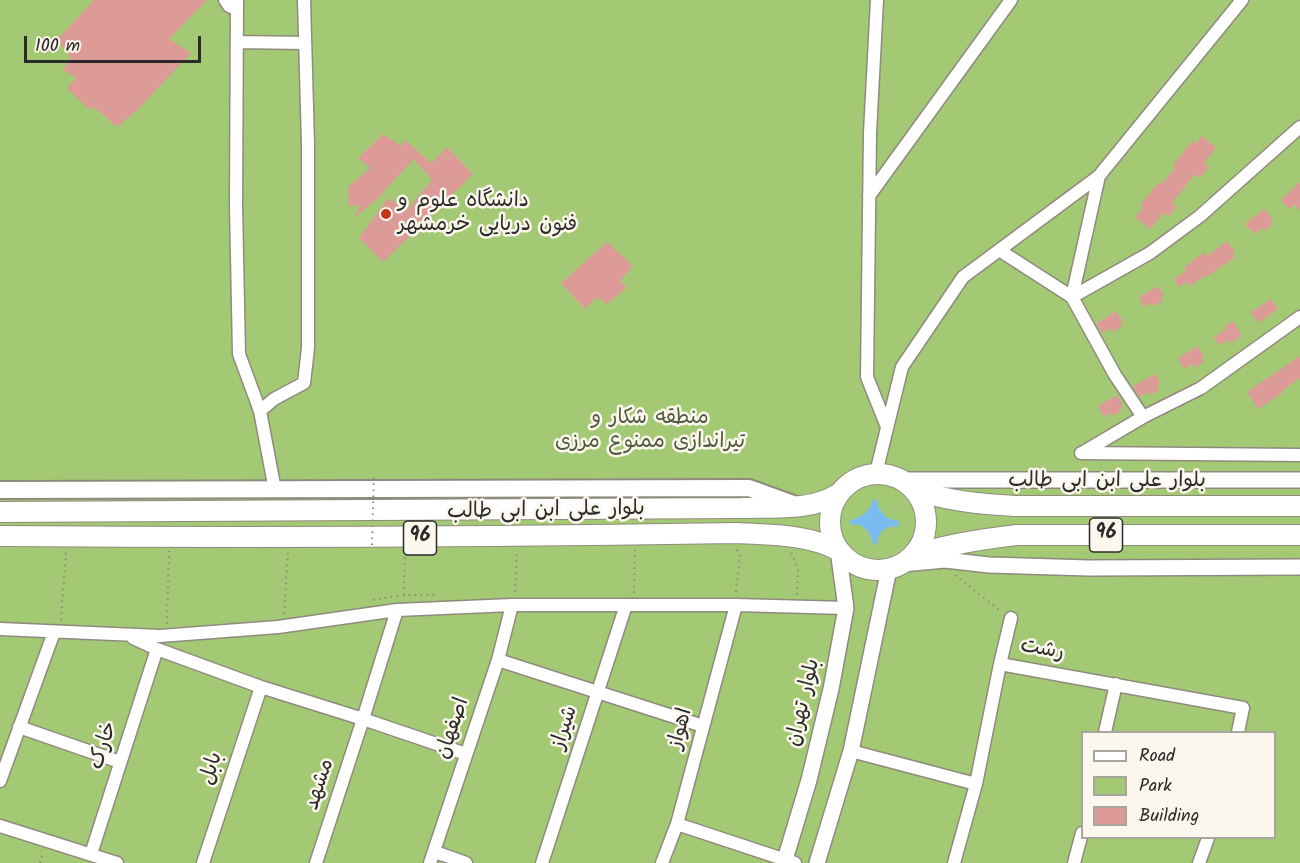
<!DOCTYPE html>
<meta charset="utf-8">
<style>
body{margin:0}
#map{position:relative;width:1300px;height:863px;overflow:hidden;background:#f3ead2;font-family:Kalam,sans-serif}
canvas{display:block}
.legend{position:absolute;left:1081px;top:731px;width:195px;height:108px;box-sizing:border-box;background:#fbf7ec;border:2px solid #a8a59f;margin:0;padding:8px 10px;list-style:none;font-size:18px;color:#2b2b2b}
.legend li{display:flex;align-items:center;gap:12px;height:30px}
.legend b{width:30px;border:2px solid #a8a59f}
.scale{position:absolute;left:24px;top:36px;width:177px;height:27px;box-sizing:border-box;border:3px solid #2b2b2b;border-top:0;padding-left:8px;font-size:18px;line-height:21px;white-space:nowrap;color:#2b2b2b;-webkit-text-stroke:4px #fbf7ec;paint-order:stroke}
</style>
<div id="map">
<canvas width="1300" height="863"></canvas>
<ul class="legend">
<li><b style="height:8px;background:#fff"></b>Road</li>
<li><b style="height:16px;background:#a4c974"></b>Park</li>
<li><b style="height:16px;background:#dd9b97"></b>Building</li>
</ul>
<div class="scale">100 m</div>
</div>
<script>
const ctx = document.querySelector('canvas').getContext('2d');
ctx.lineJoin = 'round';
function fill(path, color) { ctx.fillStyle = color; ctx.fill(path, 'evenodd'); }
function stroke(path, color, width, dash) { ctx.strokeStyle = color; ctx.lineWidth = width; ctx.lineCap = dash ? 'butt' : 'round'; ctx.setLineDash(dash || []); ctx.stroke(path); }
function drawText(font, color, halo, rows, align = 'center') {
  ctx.font = font + ' Kalam,"Playpen Sans Arabic",sans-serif'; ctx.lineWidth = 5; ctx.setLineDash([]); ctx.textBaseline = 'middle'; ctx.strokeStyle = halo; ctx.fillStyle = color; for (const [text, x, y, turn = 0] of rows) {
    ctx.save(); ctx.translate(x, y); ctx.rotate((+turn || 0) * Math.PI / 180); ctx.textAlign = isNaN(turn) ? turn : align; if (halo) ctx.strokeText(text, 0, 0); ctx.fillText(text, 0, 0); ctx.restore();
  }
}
fill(new Path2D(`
 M 0,0 L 1300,0 L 1300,863 L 0,863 ZM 1082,732 L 1274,732 L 1274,838 L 1082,838 Z`), '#a4c974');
fill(new Path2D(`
 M 873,499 L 878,501 L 878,507 L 887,518 L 899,521 L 899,526 C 885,527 878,530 877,545 L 873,544 C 870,533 865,523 852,525 L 849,521 C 861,517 871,512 873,499 Z`), '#7abcef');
fill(new Path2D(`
 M 94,0 L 207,0 L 169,39 L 191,53 L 138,109 L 117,127 L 94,107 L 90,110 L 67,88 L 76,78 L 63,70 L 71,58 L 57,40 Z
 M 383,134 L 401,146 L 405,140 L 431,163 L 447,147 L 473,174 L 383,262 L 359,238 L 388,198 L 407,210 L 432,180 L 414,159 L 382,193 L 383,194 L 354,218 L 360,205 L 349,206 L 348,187 L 370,168 L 358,158 Z
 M 1202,136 L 1216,148 L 1204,163 L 1209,167 L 1200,178 L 1195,174 L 1172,203 L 1177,207 L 1168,217 L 1164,213 L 1150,229 L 1135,217 L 1143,208 L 1140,205 L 1159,182 L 1162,184 L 1175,168 L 1173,165 L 1192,141 L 1195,144 Z
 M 1300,182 L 1300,211 L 1295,204 L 1289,209 L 1281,200 Z
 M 1264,209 L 1273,219 L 1270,222 L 1272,225 L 1264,231 L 1262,228 L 1254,234 L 1245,224 Z
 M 1227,241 L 1235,252 L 1233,254 L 1235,257 L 1206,277 L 1205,276 L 1189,286 L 1186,282 L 1179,287 L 1174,279 L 1186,271 L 1184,268 L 1204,252 L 1207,256 Z
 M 607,242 L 633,266 L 620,281 L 627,287 L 607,304 L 597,297 L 585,309 L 561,283 Z
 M 1158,286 L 1164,295 L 1161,297 L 1163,301 L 1153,306 L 1151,303 L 1144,307 L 1139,297 Z
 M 1271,299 L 1278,309 L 1258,323 L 1251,312 Z
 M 1116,311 L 1123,322 L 1120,323 L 1122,326 L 1113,332 L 1111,328 L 1102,333 L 1096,324 Z
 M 1233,321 L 1242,336 L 1230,343 L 1228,340 L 1219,345 L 1214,337 L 1226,329 L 1224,327 Z
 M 1197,346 L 1204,356 L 1201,358 L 1204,362 L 1195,368 L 1192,364 L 1184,369 L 1178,358 Z
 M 1300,356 L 1300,378 L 1281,392 L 1282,393 L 1258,409 L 1247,392 Z
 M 1155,374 L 1160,384 L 1157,386 L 1159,390 L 1150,395 L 1148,392 L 1139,397 L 1133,386 Z
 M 1117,395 L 1123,406 L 1120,408 L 1121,411 L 1113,416 L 1111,413 L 1104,417 L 1098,406 Z`), '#dd9b97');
const minor = new Path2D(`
 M 225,0 L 229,6 L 237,10
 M 237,0 L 236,206 L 239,354 L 260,411 L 275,490
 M 877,0 L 870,133 L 867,377 L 887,427
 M 237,42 L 305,43
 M 1300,127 L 1200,216 L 1150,253 L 1072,297 L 1115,375 L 1143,417 L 1201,388 L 1300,317
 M 869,196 L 1011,0
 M 999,250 L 1072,297 L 1099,176
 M 260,411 L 274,399 L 304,383 L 308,348 L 308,144 L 304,0
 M 1081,453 L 1300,455
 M 1082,453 L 1143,417
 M 876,473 L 902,367 L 963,277 L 1099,176 L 1242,0
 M 0,629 L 160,636 L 278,627 L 397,610 L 512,605 L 736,605 L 846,608
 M 157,649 L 261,687 L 363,719 L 397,610
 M 498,660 L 703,726
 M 1000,664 L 1011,618
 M 19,727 L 120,762
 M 1105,732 L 1116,684
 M 851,751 L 976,784
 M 0,781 L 54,632
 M 677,824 L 795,863
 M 0,826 L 117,863
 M 435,852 L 466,863
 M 91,854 L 157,649 L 133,638
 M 203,863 L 261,687
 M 316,863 L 363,719 L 466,754
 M 430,863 L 498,660 L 512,605
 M 542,863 L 626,605
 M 662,863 L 677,824 L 736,605
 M 954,863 L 976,784 L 1000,664 L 1243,708 L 1238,732
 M 1074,863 L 1082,833
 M 1199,863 L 1208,838`);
const tertiary = new Path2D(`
 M 904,480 L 1300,480
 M 902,564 L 945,560 L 989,565 L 1089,568 L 1300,567
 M 784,863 L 809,780 L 831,689 L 846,608 L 838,550
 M 817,863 L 851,751 L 889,569`);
const secondary = new Path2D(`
 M 0,490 L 749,488 L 796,505`);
const primary = new Path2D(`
 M830 522a48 48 0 1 1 96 0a48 48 0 1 1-96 0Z
 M 915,490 C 948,501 980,504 1015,506 L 1300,506
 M 0,512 L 742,508 C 774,507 811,511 838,494
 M 0,536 C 246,538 491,537 737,533 C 771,535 807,534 838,550
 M 914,555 C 948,544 982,539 1017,535 L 1300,535`);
stroke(minor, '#8f8a7e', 15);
stroke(tertiary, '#8f8a7e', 18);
stroke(secondary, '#8f8a7e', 20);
stroke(primary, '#8f8a7e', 22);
stroke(new Path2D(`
 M 791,553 L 798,568 L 797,596
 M 955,575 L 1002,612
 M 515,592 L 517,550
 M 736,592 L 740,556 L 736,548
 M 634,593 L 635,550
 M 404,595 L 405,553
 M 373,600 L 404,595 L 438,595
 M 284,614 L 288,553
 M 61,620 L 66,552
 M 167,624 L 169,551
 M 40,863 L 43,852`), '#8f8a7e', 2, [1.5, 4.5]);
stroke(minor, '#fff', 12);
stroke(tertiary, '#fff', 15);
stroke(secondary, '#fff', 16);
stroke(primary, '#fff', 20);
stroke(new Path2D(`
 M 372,545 L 374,474`), '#8f8a7e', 2, [1.5, 4.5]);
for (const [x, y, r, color] of [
 [386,214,6,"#c8321e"]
]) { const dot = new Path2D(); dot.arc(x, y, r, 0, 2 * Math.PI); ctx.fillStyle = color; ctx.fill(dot); stroke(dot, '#fbf7ec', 2); }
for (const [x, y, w] of [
 [1106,535,33],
 [420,538,33]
]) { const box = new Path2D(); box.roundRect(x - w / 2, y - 17, w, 34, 4.5); ctx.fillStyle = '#fbf7ec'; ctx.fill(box); stroke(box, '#2b2b2b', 1.5); }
drawText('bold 20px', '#2b2b2b', null, [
 ["96",1106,535],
 ["96",420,538]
]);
drawText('21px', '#2b2b2b', '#fbf7ec', [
 ["دانشگاه علوم و",398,202],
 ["فنون دریایی خرمشهر",398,226]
], 'left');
drawText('21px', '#4f5a41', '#fbf7ec', [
 ["منطقه شکار و",650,419],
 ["تیراندازی ممنوع مرزی",650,443]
]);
drawText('21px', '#2b2b2b', '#fbf7ec', [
 ["بلوار علی ابن ابی طالب",1107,482],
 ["بلوار علی ابن ابی طالب",546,512,-1],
 ["رشت",1042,651,10],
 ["بلوار تهران",805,703,-77],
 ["شیراز",566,728,-72],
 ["اصفهان",454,729,-71],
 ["اهواز",682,729,-75],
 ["خارک",105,746,-72],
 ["بابل",213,769,-72],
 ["مشهد",321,785,-72]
]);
</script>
